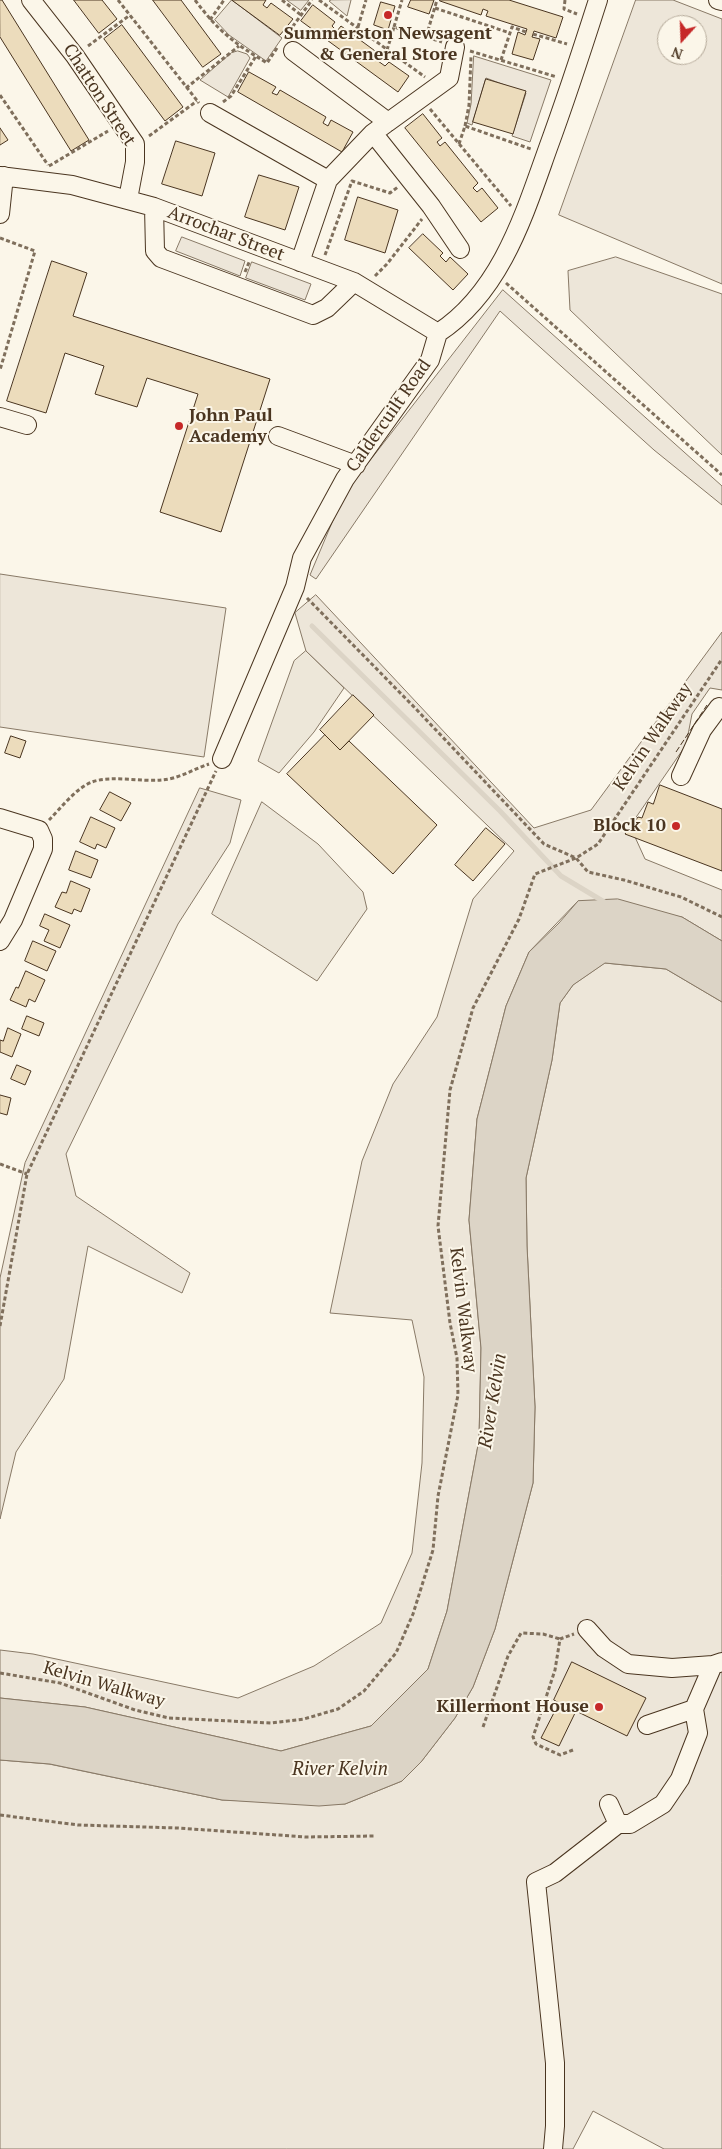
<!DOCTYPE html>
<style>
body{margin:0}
#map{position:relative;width:722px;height:2149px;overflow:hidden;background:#fbf6e9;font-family:"PT Serif",serif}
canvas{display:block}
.north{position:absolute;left:657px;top:15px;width:50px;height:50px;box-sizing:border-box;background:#fbf6e9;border:1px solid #b4a999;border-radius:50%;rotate:200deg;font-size:14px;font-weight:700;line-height:20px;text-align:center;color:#4a3520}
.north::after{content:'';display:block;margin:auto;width:18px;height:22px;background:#c62828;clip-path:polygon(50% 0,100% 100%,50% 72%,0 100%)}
</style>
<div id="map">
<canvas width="722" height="2149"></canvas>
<div class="north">N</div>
</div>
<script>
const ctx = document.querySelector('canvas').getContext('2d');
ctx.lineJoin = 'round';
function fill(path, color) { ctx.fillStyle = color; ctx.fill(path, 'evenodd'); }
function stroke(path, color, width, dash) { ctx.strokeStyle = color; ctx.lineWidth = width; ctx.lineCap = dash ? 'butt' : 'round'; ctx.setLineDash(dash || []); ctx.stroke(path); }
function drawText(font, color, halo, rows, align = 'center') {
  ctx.font = font + ' "PT Serif",serif'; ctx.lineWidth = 4; ctx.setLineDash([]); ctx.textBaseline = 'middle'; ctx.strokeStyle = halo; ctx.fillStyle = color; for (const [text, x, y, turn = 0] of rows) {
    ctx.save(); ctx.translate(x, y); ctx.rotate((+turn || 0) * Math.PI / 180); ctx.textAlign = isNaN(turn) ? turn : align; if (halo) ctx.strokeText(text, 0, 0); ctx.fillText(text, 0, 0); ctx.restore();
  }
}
const green = new Path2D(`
 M 232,0 L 282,38 L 266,61 L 229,35 L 215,20 Z
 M 287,0 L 309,0 L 301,10 Z
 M 351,0 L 347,16 L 329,1 L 331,0 Z
 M 636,0 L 673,0 L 722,19 L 722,284 L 559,215 ZM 667,25 L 697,25 L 697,55 L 667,55 Z
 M 238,51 L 247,54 L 250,58 L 228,97 L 200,80 L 231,53 Z
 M 474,56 L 551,80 L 530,142 L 512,136 L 526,93 L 486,78 L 472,125 L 467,123 L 471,104 Z
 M 182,237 L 245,261 L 240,276 L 176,251 Z
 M 616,257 L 722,294 L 722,455 L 570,310 L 568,271 Z
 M 252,262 L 311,284 L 305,300 L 246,278 Z
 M 503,290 L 722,486 L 722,505 L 654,450 L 500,311 L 316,579 L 310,575 L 344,494 Z
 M 0,574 L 226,608 L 204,757 L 0,727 Z
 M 316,595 L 534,828 L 591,810 L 722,632 L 722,690 L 710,688 L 692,714 L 686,745 L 630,826 L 645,859 L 722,890 L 722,941 L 682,917 L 578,901 L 529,952 L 506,1006 L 477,1119 L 469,1220 L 481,1348 L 479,1440 L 447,1611 L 428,1669 L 371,1726 L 281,1751 L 85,1707 L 0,1698 L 0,1650 L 33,1654 L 238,1698 L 314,1666 L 381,1623 L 412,1553 L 422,1463 L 424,1377 L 412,1320 L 330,1313 L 362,1161 L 393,1084 L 437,1017 L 473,899 L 514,851 L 306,651 L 295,613 Z
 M 200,788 L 241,800 L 230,843 L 178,924 L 66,1154 L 76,1196 L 190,1273 L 182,1293 L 88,1246 L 64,1379 L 16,1452 L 0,1519 L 0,1278 L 25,1163 Z
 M 605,963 L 666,969 L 722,1002 L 722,2149 L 664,2149 L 593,2111 L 573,2149 L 0,2149 L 0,1760 L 49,1764 L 222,1800 L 345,1804 L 402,1781 L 421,1762 L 455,1718 L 473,1687 L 495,1629 L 533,1483 L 535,1407 L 527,1246 L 526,1178 L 552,1060 L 560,1003 L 573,985 Z`);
fill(green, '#ede6d9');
stroke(green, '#887966', 1);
const parking = new Path2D(`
 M 306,651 L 344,688 L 314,732 L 279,773 L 258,761 L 294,661 Z
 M 262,802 L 318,844 L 363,892 L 367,909 L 317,981 L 212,914 Z`);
fill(parking, '#ede7d9');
stroke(parking, '#887966', 1);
const water = new Path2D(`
 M 618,899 L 682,917 L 722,941 L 722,1002 L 666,969 L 605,963 L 573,985 L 560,1003 L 552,1060 L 526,1178 L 527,1246 L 535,1407 L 533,1483 L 495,1629 L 473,1687 L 455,1718 L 421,1762 L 402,1781 L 345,1804 L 319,1806 L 222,1800 L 50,1764 L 0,1760 L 0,1698 L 85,1707 L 281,1751 L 371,1726 L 428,1669 L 447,1611 L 479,1440 L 481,1348 L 469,1220 L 477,1119 L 506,1006 L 529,952 L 559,923 L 578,901 Z`);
fill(water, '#dcd4c6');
stroke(water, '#887966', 1);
stroke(new Path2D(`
 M 312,626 L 500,811 L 561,876 L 606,903`), '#dcd4c6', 5);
const building = new Path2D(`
 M 0,0 L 2,0 L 89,140 L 71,151 L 0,37 Z
 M 74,0 L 102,0 L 117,19 L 99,33 Z
 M 153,0 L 181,0 L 221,54 L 203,67 Z
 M 232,0 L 266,0 L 263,5 L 267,8 L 271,3 L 293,19 L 280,35 Z
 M 411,0 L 434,0 L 429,14 L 408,7 Z
 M 440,0 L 509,0 L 563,17 L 556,38 L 534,31 L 532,37 L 540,39 L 533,60 L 512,54 L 518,32 L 525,35 L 527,29 L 486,16 L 488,11 L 483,9 L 481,15 L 440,1 Z
 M 381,2 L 395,6 L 388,30 L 374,25 Z
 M 313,5 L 335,22 L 332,26 L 337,31 L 341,26 L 382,56 L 378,61 L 385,66 L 389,62 L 409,76 L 398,92 L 301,21 Z
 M 122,25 L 183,107 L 165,121 L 104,39 Z
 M 249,72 L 276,87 L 272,93 L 277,95 L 280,90 L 326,117 L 323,123 L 328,126 L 331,120 L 353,132 L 342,152 L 238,92 Z
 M 486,79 L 526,91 L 513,134 L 473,122 Z
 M 423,114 L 442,138 L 437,142 L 440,146 L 445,142 L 478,183 L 473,188 L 477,192 L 482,188 L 498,208 L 481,222 L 405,128 Z
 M 0,128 L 8,140 L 0,145 Z
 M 176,141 L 215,153 L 202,196 L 162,184 Z
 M 259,175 L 299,187 L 285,230 L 245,217 Z
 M 358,197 L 398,210 L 385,253 L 345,240 Z
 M 423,234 L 443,253 L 440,256 L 446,262 L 450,257 L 468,274 L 453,290 L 409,248 Z
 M 52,261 L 87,273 L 73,316 L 270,379 L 221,532 L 160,512 L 198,394 L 147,378 L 137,407 L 95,394 L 104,366 L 65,353 L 46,413 L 7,401 Z
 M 353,695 L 374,715 L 340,750 L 320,730 Z
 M 325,735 L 340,750 L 349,741 L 437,825 L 393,874 L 287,774 Z
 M 11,736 L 26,741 L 20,758 L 5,753 Z
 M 660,785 L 722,809 L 722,871 L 625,834 L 638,817 L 642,818 L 648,802 L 653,804 Z
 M 110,792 L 131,803 L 121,821 L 100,810 Z
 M 91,817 L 115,828 L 106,848 L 97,844 L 95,849 L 80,842 Z
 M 486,828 L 505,844 L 473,881 L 455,865 Z
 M 76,851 L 98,860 L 91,878 L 69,870 Z
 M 71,881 L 90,889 L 81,912 L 74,909 L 72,914 L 55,907 L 62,892 L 66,893 Z
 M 45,914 L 70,925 L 60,948 L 44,941 L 49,930 L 40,926 Z
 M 33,941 L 56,951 L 47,971 L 25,961 Z
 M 26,971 L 45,980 L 35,1002 L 29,999 L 26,1007 L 10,1000 L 16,987 L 18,988 Z
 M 27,1016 L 44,1023 L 39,1036 L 22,1029 Z
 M 8,1028 L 21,1034 L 12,1057 L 0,1052 L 0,1040 L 3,1041 Z
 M 17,1065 L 31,1071 L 25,1085 L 11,1079 Z
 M 0,1095 L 11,1098 L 7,1115 L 0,1113 Z
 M 572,1662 L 646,1698 L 627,1736 L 576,1711 L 559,1746 L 541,1738 L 559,1703 L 554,1700 Z`);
fill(building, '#ecdcbc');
stroke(building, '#4a3520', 1);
const minor = new Path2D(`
 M 31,0 L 75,56 L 135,144 L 135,162 L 128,199
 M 718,0 L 722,1
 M 293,51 L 388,122
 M 210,113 L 328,180
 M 373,133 L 431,206 L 460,249
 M 0,176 L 72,185 L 154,207 L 354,282 L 438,333
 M 154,207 L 155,251 L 161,258 L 313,315 L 327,308 L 354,282
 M 0,214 L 4,176
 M 300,262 L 328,180 L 373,133 L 449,78 L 455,47
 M 0,417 L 27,425
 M 278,436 L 356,465
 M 222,759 L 295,587 L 302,558 L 345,479 L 430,360 L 438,333 C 501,292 524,215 548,148 C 566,99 582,50 598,0
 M 681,776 L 702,730 L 719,707 L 722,709
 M 0,818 L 39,830 L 43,839 L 43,849 L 13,920 L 0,941
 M 587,1629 L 604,1648 L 628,1664 L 672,1668 L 713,1665
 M 647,1725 L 694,1709 L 713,1665 L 722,1662
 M 609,1804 L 618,1824 L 630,1824 L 663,1804 L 680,1779 L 698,1733 L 694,1709
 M 553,2149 L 555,2126 L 555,2063 L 536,1882 L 555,1873 L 618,1824`);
stroke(minor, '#4a3520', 20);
stroke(new Path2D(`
 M 118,0 L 199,103
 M 195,0 C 219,32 234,43 267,63 L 277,48
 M 282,0 L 301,15
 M 319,0 L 425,77
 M 565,0 L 564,9 L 577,14
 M 435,8 L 510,33
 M 210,20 L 224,0
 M 358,27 L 366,0
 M 394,27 L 402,0
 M 533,34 L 567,44
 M 285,37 L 312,0
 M 426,37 L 437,0
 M 88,46 L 130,15
 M 387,50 L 394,27 L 442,42
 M 470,51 L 557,77
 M 501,60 L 512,27 L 526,32
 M 186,88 L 239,46
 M 0,95 L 48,165
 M 223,102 L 231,96 L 256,56
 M 430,109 L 511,206
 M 465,126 L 469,105 L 471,57
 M 149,136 L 197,101
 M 459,144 L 465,126 L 531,149
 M 49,166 L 108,131
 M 0,238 L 35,251 L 0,370
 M 325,255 L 352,181 L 390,193 L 398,187
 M 245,272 L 250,260
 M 375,276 L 387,264 L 422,219
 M 506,283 L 722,475
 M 307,598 L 416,709 L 544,844 L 576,858 L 588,872 L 624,880 L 681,897 L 722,917
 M 49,820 C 61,808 76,788 92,782 C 111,775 141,782 162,780 C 178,779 194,769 209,764
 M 0,1164 L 27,1174
 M 0,1326 L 27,1174 L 216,771
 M 0,1673 L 60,1683 L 135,1710 L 169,1718 L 271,1723 L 304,1719 L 338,1709 L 364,1691 L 396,1653 L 413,1614 L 433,1550 L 438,1496 L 458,1395 L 457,1358 L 450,1323 L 438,1226 L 450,1090 L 473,1008 L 519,919 L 535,874 L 576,858 L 598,844 L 722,659
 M 483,1727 L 508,1656 L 521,1633 L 543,1634 L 560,1639
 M 573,1750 L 560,1755 L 536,1744 L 533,1737 L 555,1670 L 560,1639 L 574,1634
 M 0,1815 L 78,1825 L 178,1828 L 306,1837 L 374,1836`), '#7f6f5c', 3, [4, 2.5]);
stroke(minor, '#fbf6e9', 18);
stroke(new Path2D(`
 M 676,752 L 707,705`), '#4a3520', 1, [6, 2.5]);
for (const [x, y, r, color] of [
 [388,15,5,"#c62828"],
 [179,426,5,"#c62828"],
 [676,826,5,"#c62828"],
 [599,1707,5,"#c62828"]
]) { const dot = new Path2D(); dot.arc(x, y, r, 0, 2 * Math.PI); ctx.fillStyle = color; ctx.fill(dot); stroke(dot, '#fbf6e9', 2); }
drawText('bold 18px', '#4a3520', '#fbf6e9', [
 ["Summerston Newsagent",388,34,"center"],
 ["& General Store",388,55,"center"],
 ["John Paul",189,416,"left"],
 ["Academy",189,437,"left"],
 ["Block 10",666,826],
 ["Killermont House",589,1707]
], 'right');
drawText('18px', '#4a3520', '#fbf6e9', [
 ["Chatton Street",99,95,57],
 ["Arrochar Street",226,234,21],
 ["Caldercuilt Road",389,416,-55],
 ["Kelvin Walkway",653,737,-56],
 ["Kelvin Walkway",463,1310,83],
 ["Kelvin Walkway",104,1685,16]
]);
drawText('italic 19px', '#4a3520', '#fbf6e9', [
 ["River Kelvin",493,1401,-81],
 ["River Kelvin",340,1770]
]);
</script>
